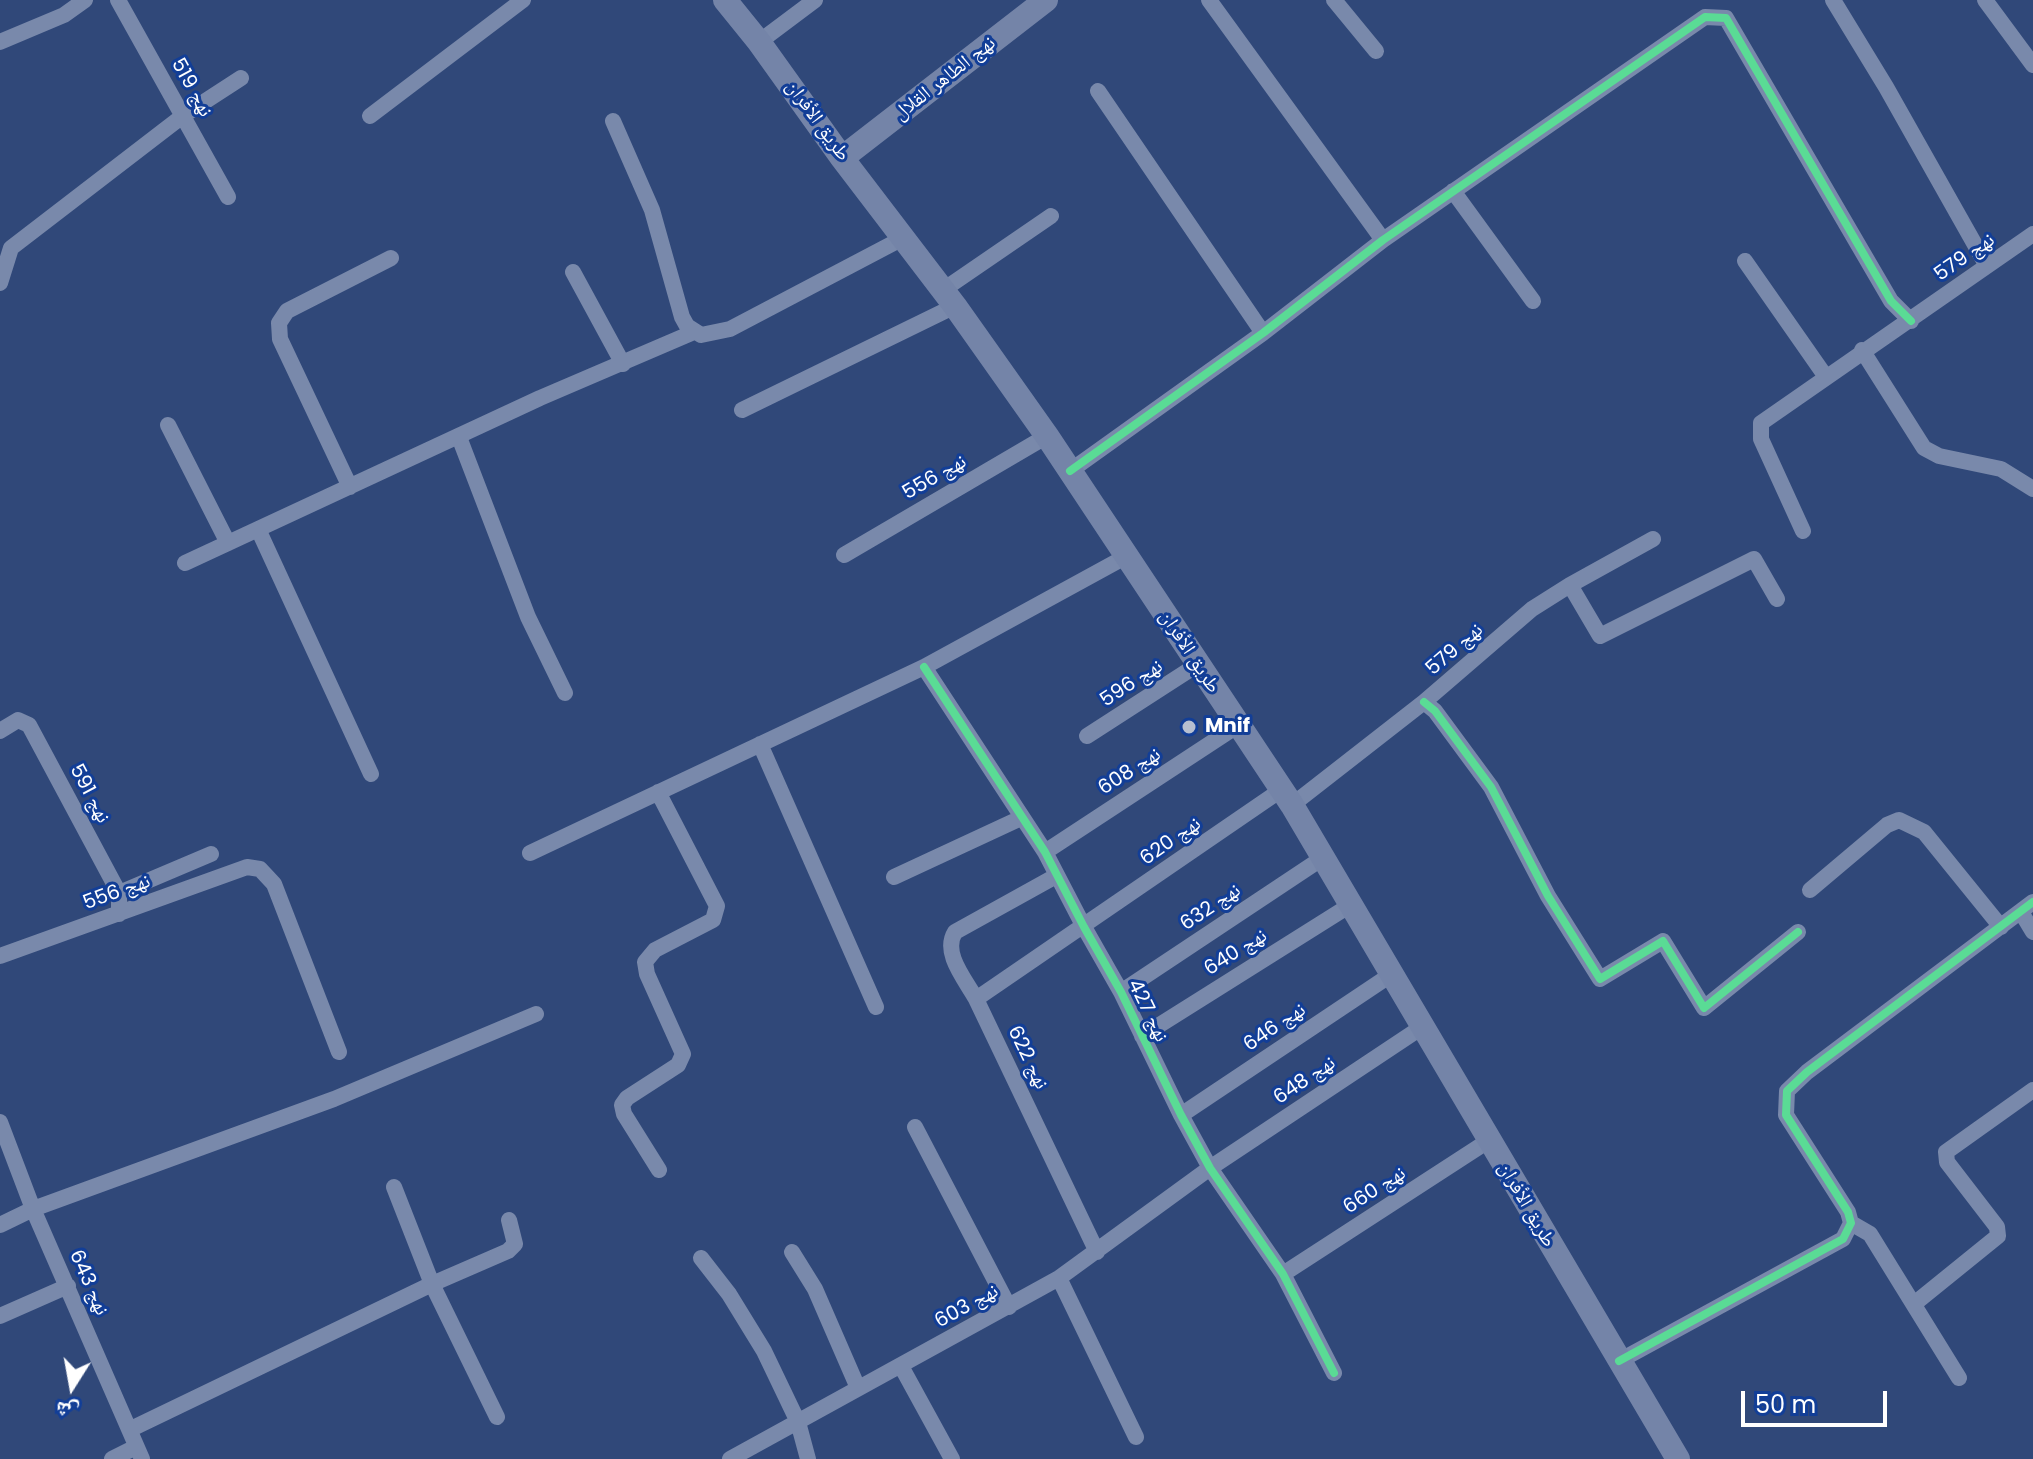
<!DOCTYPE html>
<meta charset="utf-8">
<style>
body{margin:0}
#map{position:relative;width:2033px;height:1459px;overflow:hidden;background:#304879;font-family:Poppins,"Noto Naskh Arabic",sans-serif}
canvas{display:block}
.north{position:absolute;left:32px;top:1347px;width:80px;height:80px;-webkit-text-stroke:6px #123e97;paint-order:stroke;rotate:191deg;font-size:22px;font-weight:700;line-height:32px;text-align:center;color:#fff}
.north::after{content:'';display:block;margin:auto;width:28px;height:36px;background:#fff;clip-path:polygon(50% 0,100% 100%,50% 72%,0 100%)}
.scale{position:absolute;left:1741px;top:1391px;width:146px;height:36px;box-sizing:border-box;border:4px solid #fff;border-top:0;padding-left:10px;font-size:24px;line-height:28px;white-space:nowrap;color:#fff;-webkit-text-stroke:6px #123e97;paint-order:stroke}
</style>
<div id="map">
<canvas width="2033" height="1459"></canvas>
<div class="north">ش</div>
<div class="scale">50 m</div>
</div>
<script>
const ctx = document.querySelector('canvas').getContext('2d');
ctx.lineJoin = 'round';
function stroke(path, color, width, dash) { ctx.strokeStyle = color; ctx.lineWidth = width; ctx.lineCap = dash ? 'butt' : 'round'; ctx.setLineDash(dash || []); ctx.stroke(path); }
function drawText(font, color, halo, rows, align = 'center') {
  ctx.font = font + ' Poppins,"Noto Naskh Arabic",sans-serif'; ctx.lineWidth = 6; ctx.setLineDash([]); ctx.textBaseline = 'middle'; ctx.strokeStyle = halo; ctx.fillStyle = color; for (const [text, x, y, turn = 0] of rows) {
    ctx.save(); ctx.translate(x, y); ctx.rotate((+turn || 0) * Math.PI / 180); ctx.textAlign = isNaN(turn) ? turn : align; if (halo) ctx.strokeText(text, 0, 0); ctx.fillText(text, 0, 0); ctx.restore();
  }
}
stroke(new Path2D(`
 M 118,0 L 228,197
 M 1209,0 L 1383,240
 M 1334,0 L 1376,51
 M 1833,0 L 1886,87 L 1987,266
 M 1985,0 L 2033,65
 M 0,42 L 64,15 L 85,0
 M 759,42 L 815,0
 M 1098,91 L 1263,333
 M 370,116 L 523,0
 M 613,121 L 652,210 L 682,317 L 687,326 L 701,335 L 730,329 L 905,237
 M 1453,191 L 1533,301
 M 1745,261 L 1826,377
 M 573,272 L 623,364
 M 0,283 L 11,248 L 184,115 L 241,78
 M 943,290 L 1051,216
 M 1862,350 L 1924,448 L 1939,456 L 2001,469 L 2033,489
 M 742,410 L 955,306
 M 168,425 L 228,543
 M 459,437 L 528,617 L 565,693
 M 1070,471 L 1263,333 L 1383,240 L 1705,17 L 1726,18 L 1891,301 L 1911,321
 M 350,487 L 280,339 L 279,323 L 287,311 L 391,258
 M 258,529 L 371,774
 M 1803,531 L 1761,439 L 1761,423 L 2033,234
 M 844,555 L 1047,436
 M 185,563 L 540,398 L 694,332
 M 1570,585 L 1600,636 L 1754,559 L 1777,599
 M 924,667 L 1045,852 L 1084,927 L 1121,992 L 1181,1115 L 1210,1168 L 1283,1274 L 1334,1373
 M 1424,702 L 1435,711 L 1491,787 L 1548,896 L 1600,979 L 1663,941 L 1704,1008 L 1798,932
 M 0,731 L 18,720 L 29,725 L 119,893 L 119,914
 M 1087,736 L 1197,665
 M 760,744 L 876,1007
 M 658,792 L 717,906 L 713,920 L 655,950 L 645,962 L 647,974 L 683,1054 L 678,1065 L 627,1098 L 622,1105 L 624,1114 L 659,1170
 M 1292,805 L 1424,702 L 1532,609 L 1570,585 L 1653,539
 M 1045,852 L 1237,726
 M 530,853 L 924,667 L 1127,556
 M 894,877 L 1021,818
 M 1810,890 L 1887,825 L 1899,820 L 1924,832 L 2001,927
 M 119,893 L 211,854
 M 2021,912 L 2033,932
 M 0,956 L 247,867 L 260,869 L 274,884 L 339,1052
 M 1121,992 L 1324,857
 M 976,999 C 965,979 942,953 955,932 L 1056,876
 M 1142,1036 L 1352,904
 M 1181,1115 L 1392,974
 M 0,1122 L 33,1209 L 142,1459
 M 915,1127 L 1009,1307
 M 394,1187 L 432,1284 L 497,1417
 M 1851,1223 L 1870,1234 L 1959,1378
 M 0,1225 L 33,1209 L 334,1099 L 536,1014
 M 792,1252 L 815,1289 L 858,1388
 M 1097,1252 L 976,999 L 1281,790
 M 701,1258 L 729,1294 L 764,1351 L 798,1422 L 808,1459
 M 1283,1274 L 1488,1141
 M 1059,1278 L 1136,1437
 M 1914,1304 L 1998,1236 L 1997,1227 L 1947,1162 L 1946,1152 L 2033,1090
 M 0,1316 L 68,1286
 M 1619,1361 L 1843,1239 L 1851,1223 L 1848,1212 L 1786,1115 L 1787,1091 L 1807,1072 L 2033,902
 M 901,1366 L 952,1459
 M 131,1429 L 432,1284 L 508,1251 L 515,1244 L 509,1220
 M 112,1459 L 136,1447
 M 730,1459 L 1059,1278 L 1210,1168 L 1422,1027`), '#7989ab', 16);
stroke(new Path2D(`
 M 725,0 L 759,42 L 842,158 L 955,306 L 1047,436 L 1292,805 L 1678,1459
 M 842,158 L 1046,0`), '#7484a8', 24);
stroke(new Path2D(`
 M 1070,471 L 1263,333 L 1383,240 L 1705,17 L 1726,18 L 1891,301 L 1911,321
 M 924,667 L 1045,852 L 1084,927 L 1121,992 L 1181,1115 L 1210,1168 L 1283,1274 L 1334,1373
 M 1424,702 L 1435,711 L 1491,787 L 1548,896 L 1600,979 L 1663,941 L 1704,1008 L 1798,932
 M 1619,1361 L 1843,1239 L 1851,1223 L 1848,1212 L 1786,1115 L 1787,1091 L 1807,1072 L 2033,902`), '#5adb95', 8);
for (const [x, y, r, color] of [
 [1189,727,8,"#b7bfd0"]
]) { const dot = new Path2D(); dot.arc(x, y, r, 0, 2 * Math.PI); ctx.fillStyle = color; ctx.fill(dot); stroke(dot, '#123e97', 3); }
drawText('20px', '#fff', '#123e97', [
 ["نهج الطاهر القلال",945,79,-38],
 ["نهج 519",191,88,61],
 ["طريق الأفران",817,121,54],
 ["نهج 579",1965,258,-35],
 ["نهج 556",935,478,-30],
 ["نهج 579",1455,650,-41],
 ["طريق الأفران",1189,652,57],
 ["نهج 596",1132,684,-33],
 ["نهج 608",1130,772,-33],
 ["نهج 591",89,794,62],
 ["نهج 620",1171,842,-35],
 ["نهج 556",117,893,-20],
 ["نهج 632",1211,908,-34],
 ["نهج 640",1236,953,-32],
 ["نهج 427",1147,1011,64],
 ["نهج 646",1275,1028,-34],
 ["نهج 622",1027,1058,64],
 ["نهج 648",1305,1081,-34],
 ["نهج 660",1375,1191,-33],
 ["طريق الأفران",1526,1205,60],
 ["نهج 643",88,1283,66],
 ["نهج 603",967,1307,-29]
]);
drawText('bold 20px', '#fff', '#123e97', [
 ["Mnif",1205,727]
], 'left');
</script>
